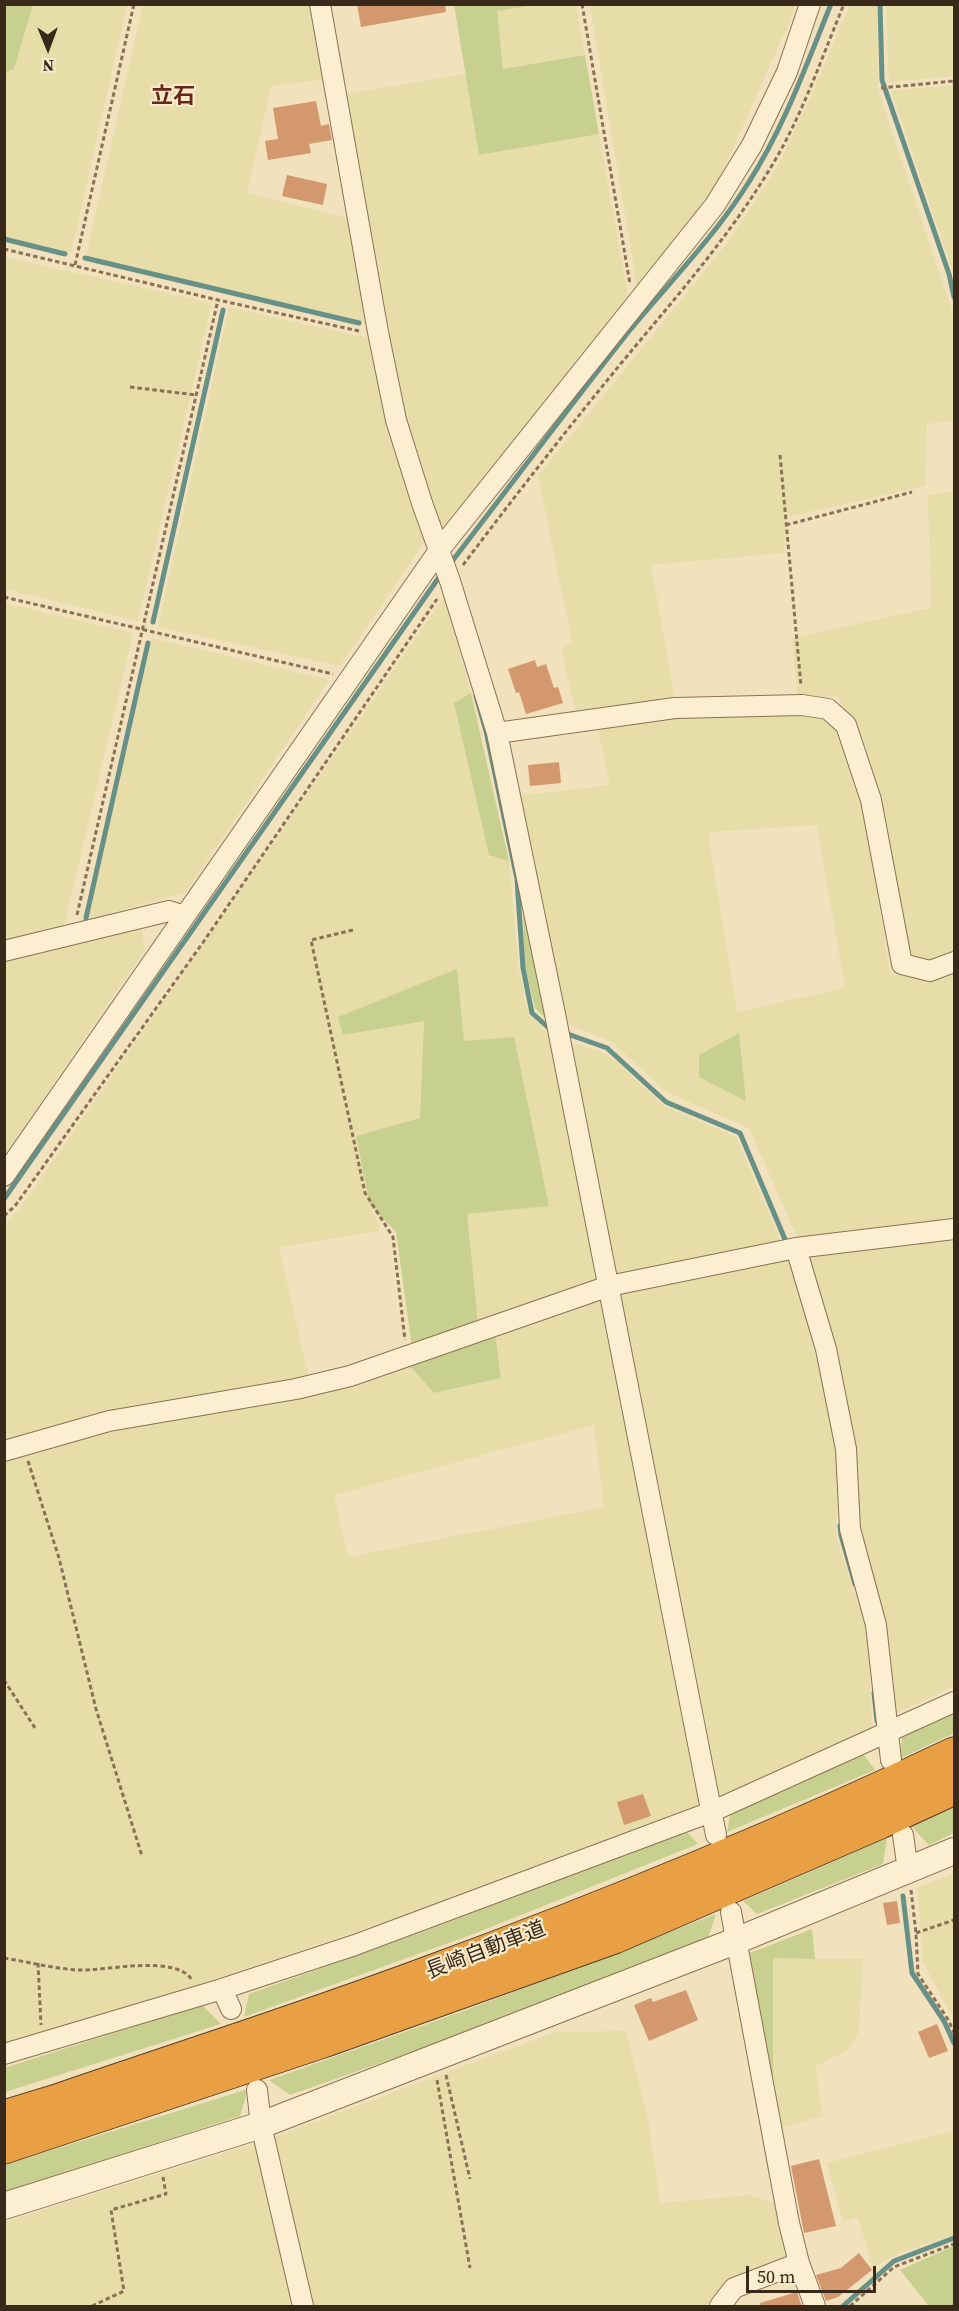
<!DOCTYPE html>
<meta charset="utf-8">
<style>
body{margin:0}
#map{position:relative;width:959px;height:2311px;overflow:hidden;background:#f1e1bc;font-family:"Source Serif 4",serif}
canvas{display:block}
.frame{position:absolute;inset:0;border:6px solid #38291a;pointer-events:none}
.north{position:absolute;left:18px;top:18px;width:60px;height:60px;-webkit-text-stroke:4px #f8ebcc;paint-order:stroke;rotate:179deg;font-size:16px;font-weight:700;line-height:24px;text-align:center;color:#38291a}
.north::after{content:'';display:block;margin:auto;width:21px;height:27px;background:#38291a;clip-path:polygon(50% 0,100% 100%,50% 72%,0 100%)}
.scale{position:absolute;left:746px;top:2266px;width:130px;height:27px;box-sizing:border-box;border:3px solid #38291a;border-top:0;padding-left:8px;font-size:18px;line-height:21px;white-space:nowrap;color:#38291a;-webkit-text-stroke:4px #f8ebcc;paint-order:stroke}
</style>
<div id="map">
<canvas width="959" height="2311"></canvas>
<div class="frame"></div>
<div class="north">N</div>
<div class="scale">50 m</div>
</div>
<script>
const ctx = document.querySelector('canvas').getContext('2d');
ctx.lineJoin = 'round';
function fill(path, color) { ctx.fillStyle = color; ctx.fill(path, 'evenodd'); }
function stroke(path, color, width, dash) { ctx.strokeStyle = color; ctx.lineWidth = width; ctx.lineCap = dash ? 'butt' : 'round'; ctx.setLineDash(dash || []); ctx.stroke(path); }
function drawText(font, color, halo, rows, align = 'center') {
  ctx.font = font + ' "Source Serif 4","Noto Sans JP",serif'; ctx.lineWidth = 4.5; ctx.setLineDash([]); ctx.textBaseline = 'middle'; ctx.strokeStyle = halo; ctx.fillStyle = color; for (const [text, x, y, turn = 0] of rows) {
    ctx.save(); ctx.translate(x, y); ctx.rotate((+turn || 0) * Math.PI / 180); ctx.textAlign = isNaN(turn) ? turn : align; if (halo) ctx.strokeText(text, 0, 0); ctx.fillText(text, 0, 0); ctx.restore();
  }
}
fill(new Path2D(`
 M 33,5 L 127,5 L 71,253 L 5,237 L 4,73 L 14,69 Z
 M 143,5 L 315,5 L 328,79 L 271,86 L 247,193 L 349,218 L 366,323 L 86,256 Z
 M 534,5 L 576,5 L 585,55 L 503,69 L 497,11 Z
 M 590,5 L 795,5 L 794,11 L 717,184 L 637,286 Z
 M 850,5 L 877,5 L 878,89 L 954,316 L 954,420 L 927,424 L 925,486 L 786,517 L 784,553 L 651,565 L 675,700 L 577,716 L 561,650 L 572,641 L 538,476 L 729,241 L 775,171 L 809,101 Z
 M 886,5 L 954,5 L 954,76 L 889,82 Z
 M 466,74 L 479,155 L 599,134 L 628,296 L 442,531 L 404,412 L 347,94 Z
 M 954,85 L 954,275 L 891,91 Z
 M 4,257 L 212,303 L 138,621 L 5,589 Z
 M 229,307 L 371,339 L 389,431 L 425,541 L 340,666 L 158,627 Z
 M 954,491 L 954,957 L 910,961 L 865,743 L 837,696 L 798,698 L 792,638 L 931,608 L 928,495 Z
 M 444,597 L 471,693 L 455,703 L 489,854 L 509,861 L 518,965 L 528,1014 L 553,1037 L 599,1280 L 478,1322 L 466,1213 L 549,1206 L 513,1037 L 464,1041 L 457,969 L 343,1035 L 424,1020 L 420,1118 L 356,1136 L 370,1205 L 380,1231 L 279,1247 L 309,1379 L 5,1445 L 5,1224 L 19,1210 Z
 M 4,603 L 133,633 L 64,926 L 5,941 Z
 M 152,638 L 329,680 L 186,892 L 88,920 Z
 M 681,714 L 792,715 L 821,718 L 840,731 L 863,803 L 890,974 L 931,977 L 954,969 L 954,1220 L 798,1239 L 749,1128 L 668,1093 L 612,1042 L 565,1023 L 517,796 L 610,785 L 597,725 ZM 817,825 L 845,988 L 737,1012 L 708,832 Z
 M 141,927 L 145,950 L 5,1155 L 5,960 Z
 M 566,1041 L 607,1054 L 664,1106 L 736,1137 L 782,1244 L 613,1278 Z
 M 954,1234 L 954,1686 L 892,1715 L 852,1528 L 806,1252 Z
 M 790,1259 L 829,1407 L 838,1452 L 836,1537 L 868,1635 L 872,1729 L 715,1798 L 617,1293 Z
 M 603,1296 L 701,1806 L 441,1903 L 194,1986 L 5,2046 L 5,1459 L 110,1427 L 314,1394 L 410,1366 L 434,1393 L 501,1378 L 495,1334 ZM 594,1425 L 604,1507 L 348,1557 L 334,1495 Z
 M 954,1873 L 954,1872 L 954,2020 L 923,1962 L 917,1888 Z
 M 773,1958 L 863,1959 L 859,2032 L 846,2051 L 815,2066 L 823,2116 L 777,2129 L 773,2097 Z
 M 626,2031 L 648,2119 L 660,2203 L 749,2195 L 775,2203 L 787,2260 L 713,2306 L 308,2306 L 271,2138 L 555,2032 Z
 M 954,2131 L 954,2235 L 896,2254 L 873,2268 L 858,2217 L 843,2222 L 827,2163 Z
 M 257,2143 L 294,2306 L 9,2306 L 5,2304 L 4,2222 Z`), '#e7dda9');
fill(new Path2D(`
 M 5,4 L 33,5 L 14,69 L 5,73 Z
 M 454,5 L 534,5 L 497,11 L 503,69 L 585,55 L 599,134 L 479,155 Z
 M 471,693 L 509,861 L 489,855 L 454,703 Z
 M 522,890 L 549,1022 L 535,1008 L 525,967 Z
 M 457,969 L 464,1041 L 514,1037 L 549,1206 L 467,1214 L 478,1322 L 412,1348 L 396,1232 L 370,1205 L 356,1136 L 420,1118 L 424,1021 L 343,1035 L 338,1017 Z
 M 739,1033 L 746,1101 L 699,1077 L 699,1055 Z
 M 495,1334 L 501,1378 L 434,1393 L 410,1366 Z
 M 954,1710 L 954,1733 L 901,1758 L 902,1734 Z
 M 862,1752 L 875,1770 L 727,1832 L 731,1811 Z
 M 954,1804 L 954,1833 L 929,1845 L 910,1825 Z
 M 685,1830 L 698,1844 L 476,1933 L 244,2017 L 249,1994 L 422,1932 Z
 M 887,1838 L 883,1864 L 757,1914 L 743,1901 Z
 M 716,1914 L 708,1938 L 479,2028 L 290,2095 L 269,2080 L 461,2012 Z
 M 812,1929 L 815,1959 L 773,1958 L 773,2097 L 750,1953 Z
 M 202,2005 L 221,2024 L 5,2092 L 4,2068 Z
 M 248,2089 L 240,2116 L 5,2192 L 4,2165 Z
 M 954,2246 L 954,2306 L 929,2306 L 900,2270 Z`), '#c8d08f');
stroke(new Path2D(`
 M 880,4 L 882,80 L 949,274 L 954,297
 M 4,239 L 65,254
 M 85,258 L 359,323
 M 450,564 C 510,486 569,407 630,330 C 669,283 714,237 747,185 C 783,130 806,66 831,4
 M 153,622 L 223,310
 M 476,696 L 486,731 L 517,879 L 523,968 L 532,1013 L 550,1029
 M 86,918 L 148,643
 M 565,1033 L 607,1048 L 666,1102 L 740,1133 L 787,1244
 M 4,1199 L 442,573
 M 840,1526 L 841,1535 L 855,1584
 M 874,1693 L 877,1721
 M 903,1896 L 912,1973 L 944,2021 L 954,2043
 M 843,2306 L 894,2261 L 954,2238`), '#679086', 5);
fill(new Path2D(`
 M 357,4 L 445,4 L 446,12 L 361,27 Z
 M 316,101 L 321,126 L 329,124 L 332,140 L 309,144 L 311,153 L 268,160 L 265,141 L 278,139 L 273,108 Z
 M 287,175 L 327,184 L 323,205 L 282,196 Z
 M 535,660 L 537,667 L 546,664 L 554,688 L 558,687 L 563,703 L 526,714 L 519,692 L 516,693 L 508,669 Z
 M 559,762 L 561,783 L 530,786 L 528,765 Z
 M 643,1794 L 651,1816 L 624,1825 L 617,1802 Z
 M 897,1901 L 900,1923 L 887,1925 L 883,1903 Z
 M 686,1990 L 698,2020 L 649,2041 L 634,2005 L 651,1998 L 653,2002 Z
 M 937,2024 L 948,2051 L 929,2058 L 918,2032 Z
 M 819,2159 L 836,2226 L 804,2233 L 791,2166 Z
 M 859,2253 L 872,2270 L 838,2297 L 826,2301 L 816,2275 L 841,2268 Z
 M 797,2292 L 802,2307 L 761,2307 L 760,2303 Z`), '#d3986e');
const minor = new Path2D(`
 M 320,4 L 378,332 L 396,420 L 422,503 L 450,581 L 497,733 L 555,1014 L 716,1835
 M 497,733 L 675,708 L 802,705 L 828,709 L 846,725 L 871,800 L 902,964 L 930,971 L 954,962
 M 4,951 L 169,911 L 184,916
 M 4,1176 L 440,549 L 715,205 L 752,145 L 787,72 L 810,4
 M 796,1248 L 826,1349 L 846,1449 L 850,1529 L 876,1625 L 891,1760
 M 4,1451 L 109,1421 L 296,1389 L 350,1376 L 609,1286 L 796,1248 L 954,1229
 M 903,1835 L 908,1870
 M 731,1912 L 789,2223 L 799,2263 L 815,2306
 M 222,1989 L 231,2009
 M 4,2054 L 222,1989 L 355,1945 L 711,1812 L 954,1702
 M 257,2090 L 261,2125 L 303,2306
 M 720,2306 L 734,2288 L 799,2263`);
const tertiary = new Path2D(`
 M 4,2206 L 261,2125 L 738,1940 L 954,1851`);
const motorway = new Path2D(`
 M 4,2117 L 57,2101 C 179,2059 302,2020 423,1975 C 603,1909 782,1836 954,1754
 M 4,2147 L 323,2041 L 614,1937 L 880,1822 L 954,1788`);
stroke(minor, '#8a7154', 22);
stroke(tertiary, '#8a7154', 28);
stroke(motorway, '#573e29', 35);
stroke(new Path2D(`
 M 582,4 L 630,284
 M 881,88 L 954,81
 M 4,249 L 218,300 L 359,331
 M 75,265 L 134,4
 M 130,387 L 196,395
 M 780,455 L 801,686
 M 786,525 L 912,492
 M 463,565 C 515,496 568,428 623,361 C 676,297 731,235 774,162 C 803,113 822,57 844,4
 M 4,597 L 333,674
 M 77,915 L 218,300
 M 353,930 L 311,940 L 365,1193 L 393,1237 L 405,1340
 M 4,1216 L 15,1206 L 204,941 L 437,599
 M 28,1461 L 59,1558 L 96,1709 L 142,1856
 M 4,1680 L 35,1728
 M 911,1890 L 916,1933 L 918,1974 L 949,2021 L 954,2033
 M 916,1933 L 954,1920
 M 4,1958 C 29,1962 55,1969 79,1970 C 106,1971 176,1954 192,1980
 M 38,1963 L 41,2025
 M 446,2075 L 470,2179
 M 437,2080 L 470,2268
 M 92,2306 L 124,2291 L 111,2210 L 166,2194 L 163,2177
 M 850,2306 L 894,2267 L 954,2244`), '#8a7154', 3, [4.5, 3]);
stroke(minor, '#fceed0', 20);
stroke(tertiary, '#fceed0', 26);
stroke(motorway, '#e9a044', 33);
drawText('21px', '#38291a', '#f8ebcc', [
 ["長崎自動車道",486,1951,-21]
]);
drawText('bold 22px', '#682716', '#f8ebcc', [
 ["立石",173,97]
]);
</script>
